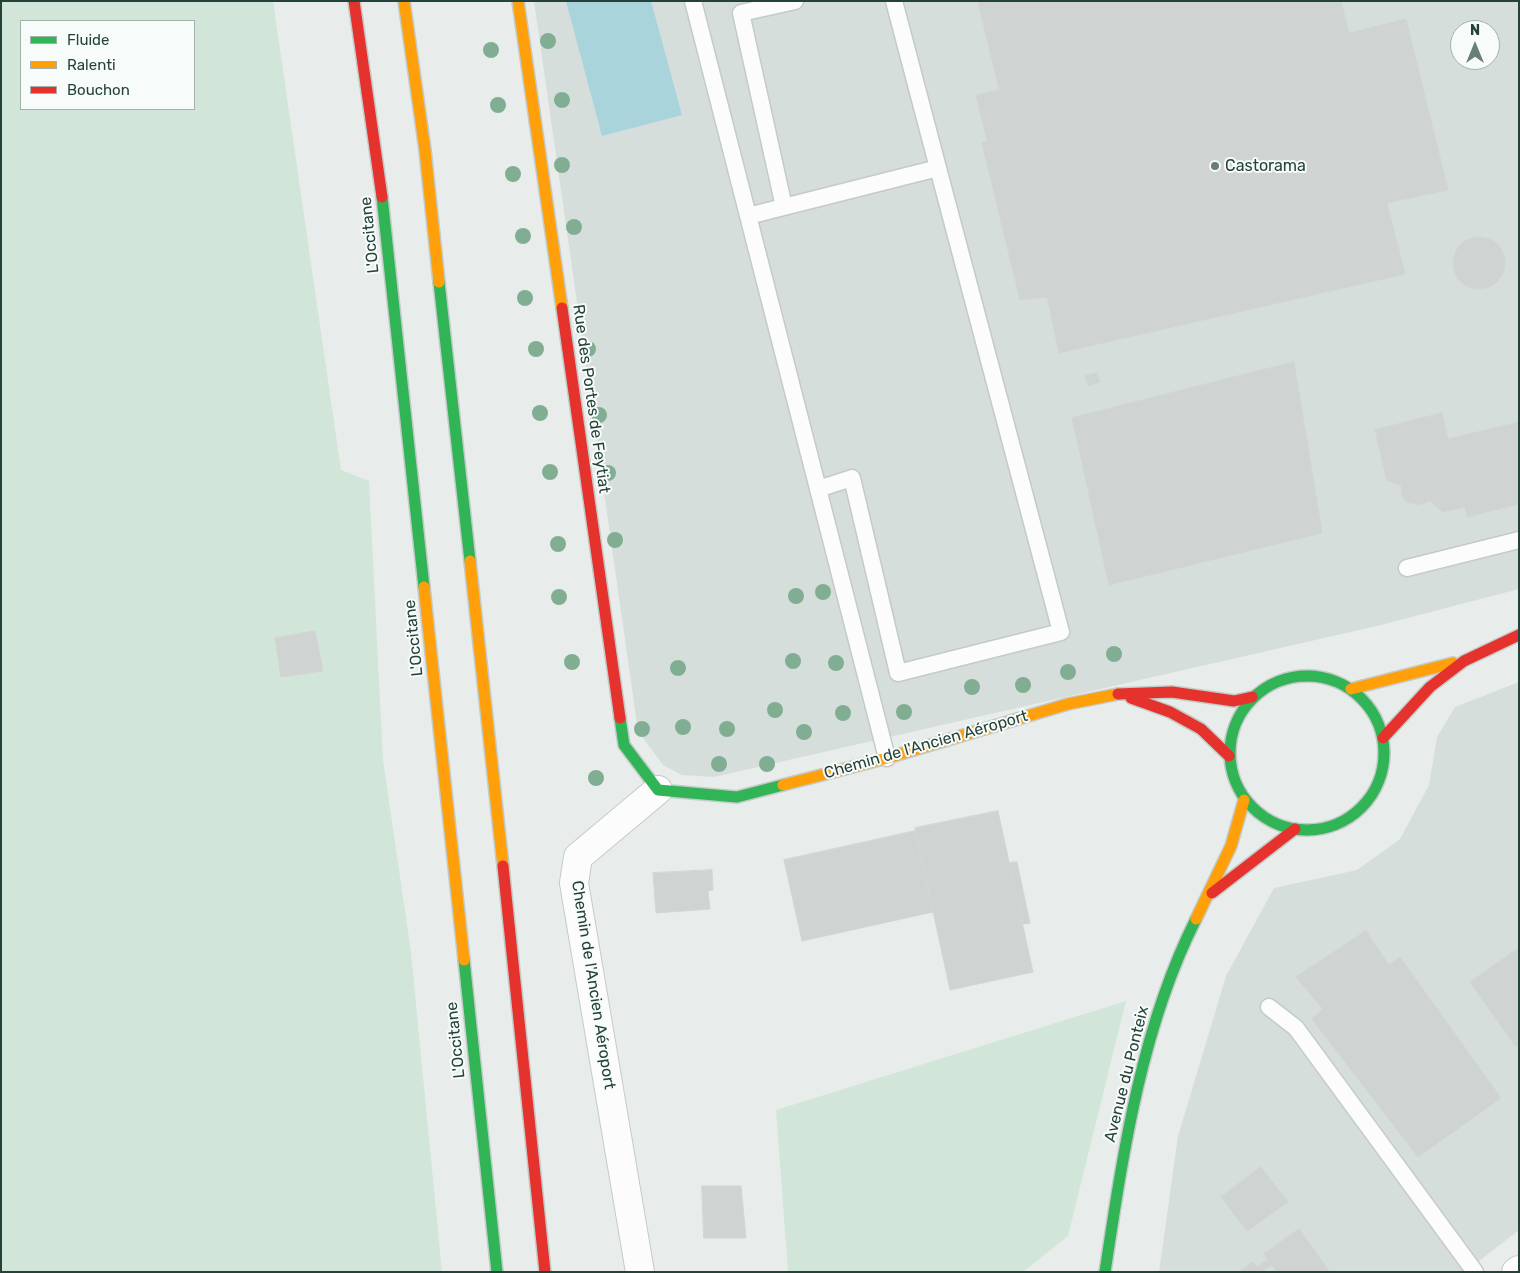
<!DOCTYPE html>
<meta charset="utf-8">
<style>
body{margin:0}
#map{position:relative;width:1520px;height:1273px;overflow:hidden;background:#e8edeb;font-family:Rubik,sans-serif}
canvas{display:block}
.frame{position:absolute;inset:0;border:2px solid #24423a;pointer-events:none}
.legend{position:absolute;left:20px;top:20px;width:175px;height:90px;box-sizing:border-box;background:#f7fbf9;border:1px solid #a3b1ad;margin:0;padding:6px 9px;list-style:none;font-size:15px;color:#24423a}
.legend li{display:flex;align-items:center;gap:10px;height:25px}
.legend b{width:25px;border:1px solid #a3b1ad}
.north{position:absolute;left:1450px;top:20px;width:50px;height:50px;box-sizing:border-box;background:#f7fbf9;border:1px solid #a3b1ad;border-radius:50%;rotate:0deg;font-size:14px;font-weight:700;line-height:20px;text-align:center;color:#24423a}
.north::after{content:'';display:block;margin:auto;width:18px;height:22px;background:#697e78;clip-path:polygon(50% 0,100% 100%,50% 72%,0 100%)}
</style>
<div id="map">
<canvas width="1520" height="1273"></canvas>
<div class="frame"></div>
<ul class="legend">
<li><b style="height:6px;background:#30b455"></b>Fluide</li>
<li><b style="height:6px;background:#ff9f0a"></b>Ralenti</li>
<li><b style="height:6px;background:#e5322d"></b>Bouchon</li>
</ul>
<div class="north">N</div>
</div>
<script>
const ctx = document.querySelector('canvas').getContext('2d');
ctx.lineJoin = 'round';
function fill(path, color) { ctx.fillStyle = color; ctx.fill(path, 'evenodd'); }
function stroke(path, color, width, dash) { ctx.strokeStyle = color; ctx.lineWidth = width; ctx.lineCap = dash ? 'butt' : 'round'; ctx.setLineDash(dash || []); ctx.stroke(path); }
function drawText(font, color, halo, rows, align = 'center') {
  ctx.font = font + ' Rubik,sans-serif'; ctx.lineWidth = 4; ctx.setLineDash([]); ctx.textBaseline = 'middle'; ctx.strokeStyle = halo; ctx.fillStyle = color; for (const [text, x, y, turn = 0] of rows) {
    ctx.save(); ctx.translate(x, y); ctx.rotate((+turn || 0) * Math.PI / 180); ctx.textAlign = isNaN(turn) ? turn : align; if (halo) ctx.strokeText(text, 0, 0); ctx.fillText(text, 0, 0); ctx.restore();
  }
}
fill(new Path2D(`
 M 534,1 L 1519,1 L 1519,589 L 1377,626 L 714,777 L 682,775 L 663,765 L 638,731 ZM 1460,30 L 1490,30 L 1490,60 L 1460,60 Z
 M 1519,682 L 1519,1230 L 1465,1272 L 1159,1272 L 1178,1136 L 1226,976 L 1274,888 L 1357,870 L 1400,839 L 1429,785 L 1437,737 L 1455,707 Z`), '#d6dedb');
fill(new Path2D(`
 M 1,1 L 273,1 L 341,470 L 369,481 L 383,760 L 411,952 L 442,1272 L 1,1272 ZM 21,21 L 194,21 L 194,109 L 21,109 Z
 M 1126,1001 L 1068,1236 L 1023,1272 L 788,1272 L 776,1110 Z`), '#d1e6d8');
fill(new Path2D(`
 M 566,1 L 651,1 L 682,115 L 602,136 Z`), '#a9d4db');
const building = new Path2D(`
 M 978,1 L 1341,1 L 1349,33 L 1406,19 L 1448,190 L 1387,203 L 1405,274 L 1059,353 L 1047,297 L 1020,300 L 982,143 L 987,141 L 976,95 L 999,90 Z
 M1453 263a26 26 0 1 1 52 0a26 26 0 1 1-52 0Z
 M 1294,362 L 1322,533 L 1109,585 L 1072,418 Z
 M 1097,373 L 1100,382 L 1088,386 L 1085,376 Z
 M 1442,413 L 1448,439 L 1519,422 L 1519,504 L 1467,517 L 1465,507 L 1443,512 L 1430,501 L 1419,505 L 1406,502 L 1402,496 L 1401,485 L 1387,481 L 1375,430 Z
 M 315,631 L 323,671 L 281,677 L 275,638 Z
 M 998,811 L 1033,972 L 950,990 L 915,828 Z
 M 915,831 L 933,912 L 802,941 L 784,860 Z
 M 1017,862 L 1030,923 L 1023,924 L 1009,863 Z
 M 712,870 L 713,890 L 708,891 L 710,909 L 656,913 L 653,873 Z
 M 1366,931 L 1389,965 L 1400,957 L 1501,1098 L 1418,1157 L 1312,1019 L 1323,1009 L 1296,977 Z
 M 1519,948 L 1519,1045 L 1516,1047 L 1470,982 Z
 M 1261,1167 L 1288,1202 L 1247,1231 L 1221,1197 Z
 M 702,1186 L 741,1186 L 746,1238 L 704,1238 Z
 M 1299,1229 L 1330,1272 L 1277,1272 L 1264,1254 Z
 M 1268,1259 L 1272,1265 L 1261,1272 L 1257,1267 Z
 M 1253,1262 L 1261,1272 L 1239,1272 Z`);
fill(building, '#cfd4d2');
stroke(building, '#d1d6d4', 1);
const lane = new Path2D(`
 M 693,1 L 887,758
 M 894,1 L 938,168
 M 784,207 L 741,13 L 795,1
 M 748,216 L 938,168 L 1061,632 L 898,673 L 852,478 L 818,489
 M 1407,568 L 1519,540
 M 1269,1007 L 1296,1028 L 1475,1272`);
const street = new Path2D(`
 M 640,1272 L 574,883 L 578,857 L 658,790
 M 1516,1272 L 1519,1270`);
const fast = new Path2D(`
 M 382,197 L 424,587
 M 439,282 L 470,561
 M1230 753a77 77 0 1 1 154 0a77 77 0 1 1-154 0Z
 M 620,718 L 624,745 L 658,790 L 737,797 L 783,785
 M 464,960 L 497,1272
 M 1105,1272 C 1123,1153 1141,1028 1196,919`);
const slow = new Path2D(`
 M 404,1 L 425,150 L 439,282
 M 518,1 L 562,308
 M 470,561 L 503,866
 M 424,587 L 464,960
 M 1351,689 L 1453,663
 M 783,785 L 887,758 L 1068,704 L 1118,694
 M 1196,919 L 1231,846 L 1244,800`);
const jam = new Path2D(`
 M 354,1 L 382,197
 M 562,308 L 620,718
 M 1118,694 L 1172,692 L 1234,701 L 1252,697
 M 1131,698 L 1170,712 L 1201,729 L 1229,756
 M 1383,738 L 1430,687 L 1464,661 L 1519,635
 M 503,866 L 545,1272
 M 1212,893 L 1295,829`);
stroke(lane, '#c5cac8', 19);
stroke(street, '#c5cac8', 30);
stroke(fast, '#c3cbc8', 14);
stroke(slow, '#c3cbc8', 14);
stroke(jam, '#c3cbc8', 14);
stroke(lane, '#fcfcfc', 16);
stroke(street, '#fcfcfc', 28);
stroke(fast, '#30b455', 11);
stroke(slow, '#ff9f0a', 11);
stroke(jam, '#e5322d', 11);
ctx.fillStyle = '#81ae93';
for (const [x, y] of [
 [548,41],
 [491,50],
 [562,100],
 [498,105],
 [562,165],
 [513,174],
 [574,227],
 [523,236],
 [525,298],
 [536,349],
 [588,349],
 [540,413],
 [599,415],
 [550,472],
 [608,473],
 [615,540],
 [558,544],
 [823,592],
 [796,596],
 [559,597],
 [1114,654],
 [793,661],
 [572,662],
 [836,663],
 [678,668],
 [1068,672],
 [1023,685],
 [972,687],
 [775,710],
 [904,712],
 [843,713],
 [683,727],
 [642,729],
 [727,729],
 [804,732],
 [719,764],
 [767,764],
 [596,778]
]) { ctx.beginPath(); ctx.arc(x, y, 8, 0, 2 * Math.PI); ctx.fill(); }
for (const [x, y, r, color] of [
 [1215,166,5,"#697e78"]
]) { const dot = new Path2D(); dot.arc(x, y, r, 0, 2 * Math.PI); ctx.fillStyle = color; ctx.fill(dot); stroke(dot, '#f7fbf9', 2); }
drawText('16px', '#24423a', '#f7fbf9', [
 ["Castorama",1225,166]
], 'left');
drawText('16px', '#24423a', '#f7fbf9', [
 ["L'Occitane",370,235,-96],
 ["Rue des Portes de Feytiat",591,399,82],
 ["L'Occitane",414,638,-96],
 ["Chemin de l'Ancien Aéroport",926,745,-16],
 ["Chemin de l'Ancien Aéroport",593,985,81],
 ["L'Occitane",456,1040,-96],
 ["Avenue du Ponteix",1127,1074,-76]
]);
</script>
